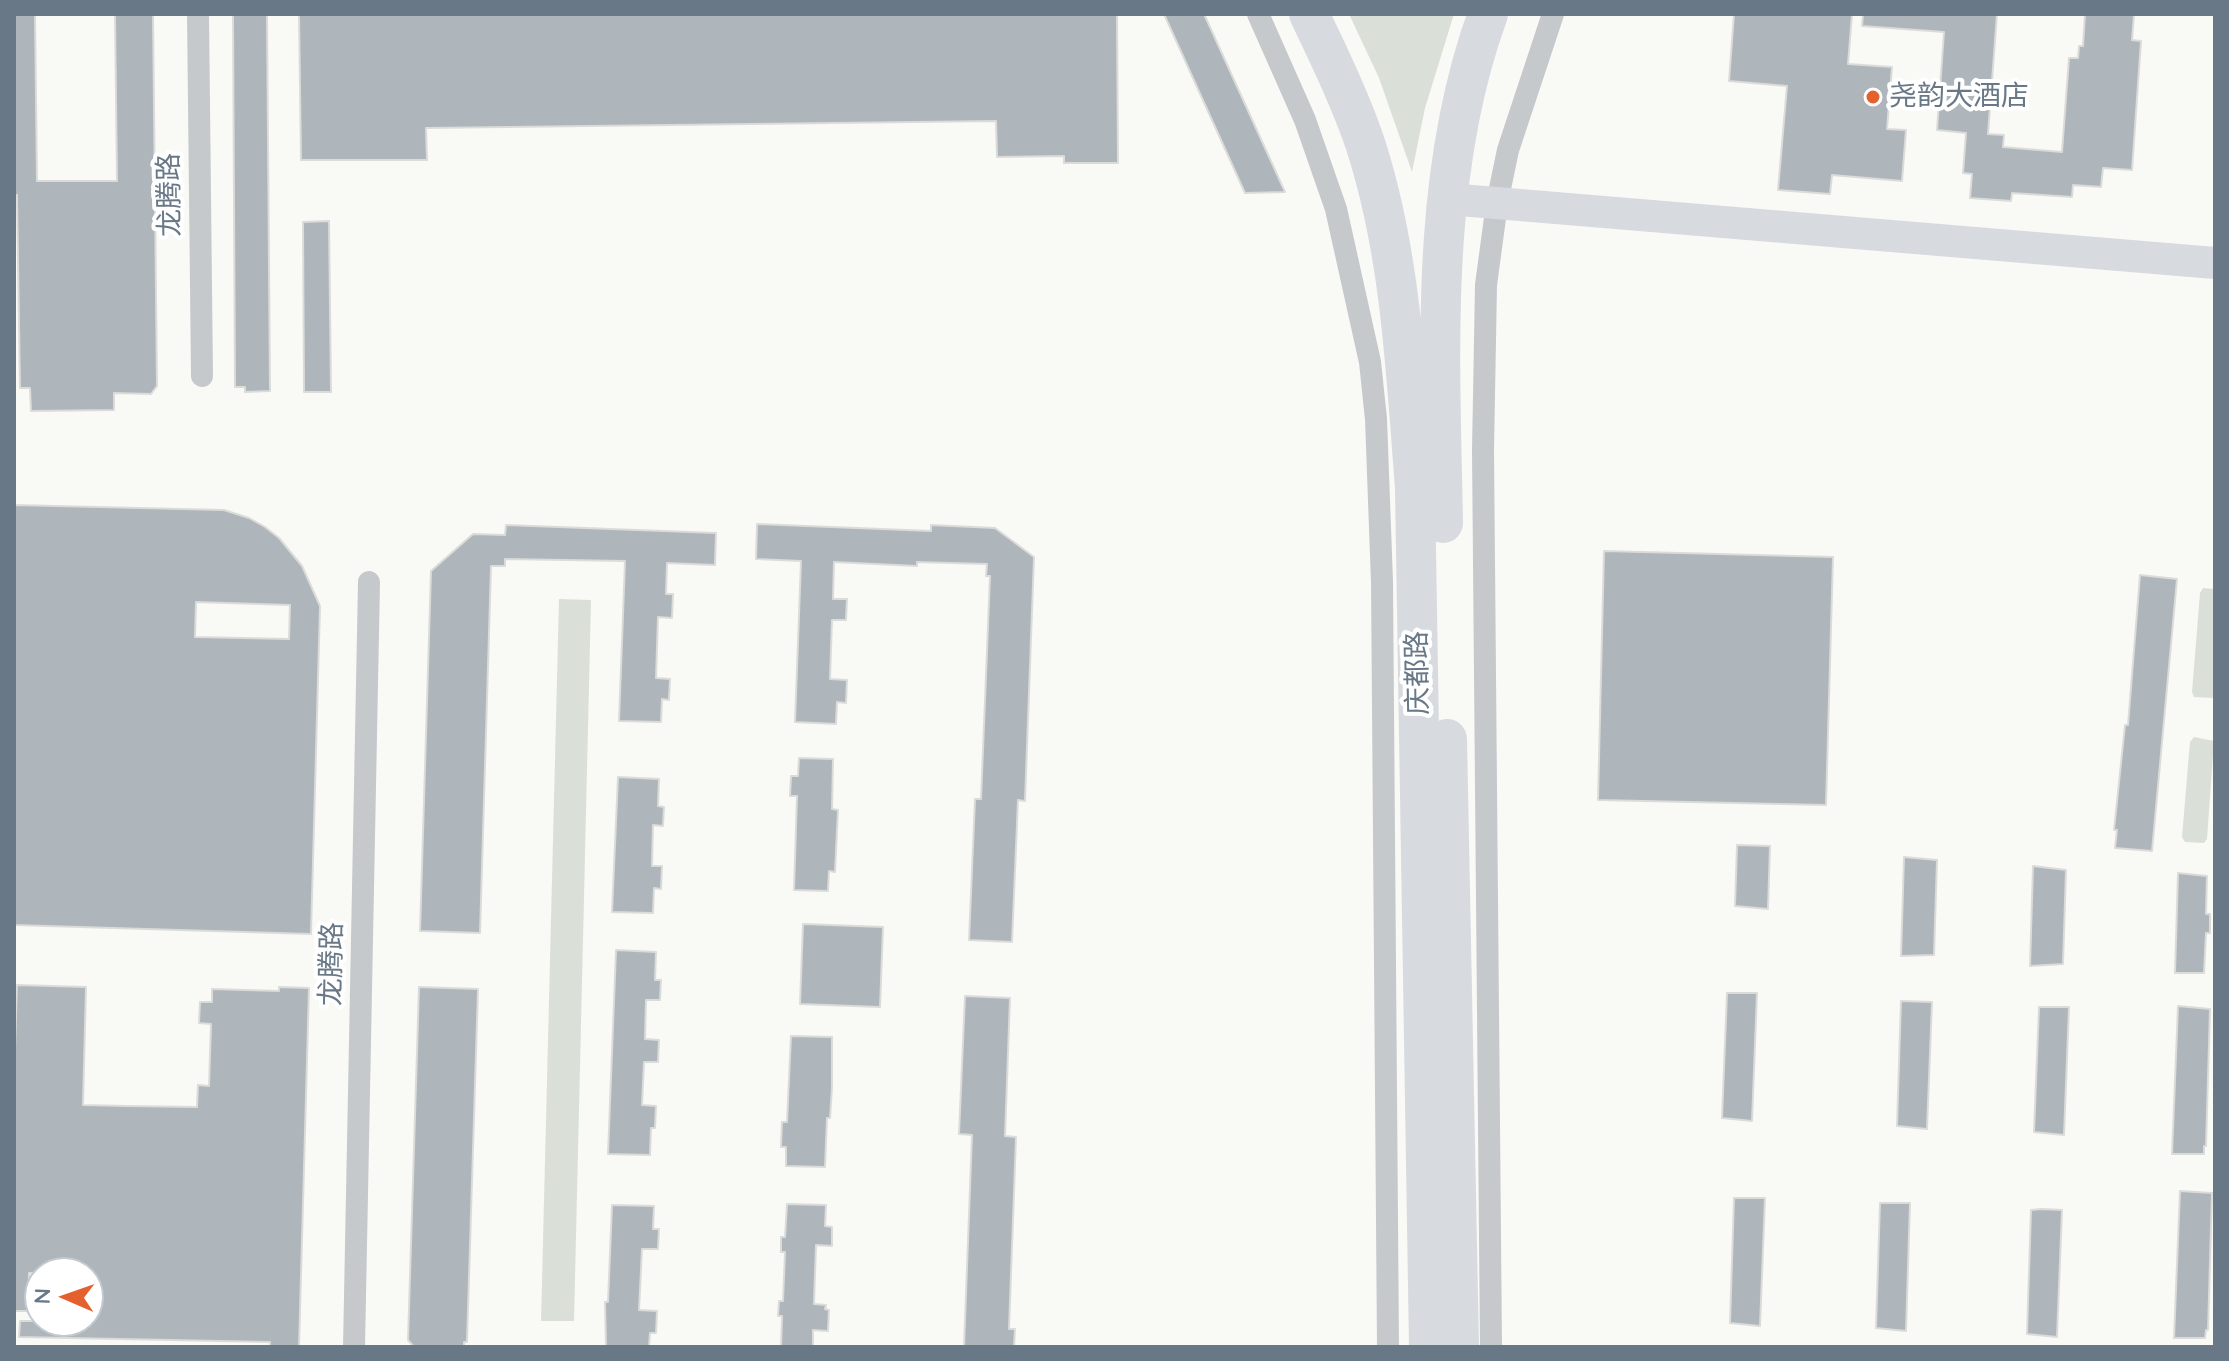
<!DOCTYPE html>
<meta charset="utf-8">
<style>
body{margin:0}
#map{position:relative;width:2229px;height:1361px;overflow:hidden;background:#f9f9f6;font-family:Quicksand,sans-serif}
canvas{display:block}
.frame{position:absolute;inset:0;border:16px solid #687887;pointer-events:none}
.north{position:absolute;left:24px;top:1257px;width:80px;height:80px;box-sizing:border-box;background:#fff;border:2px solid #c3c9cf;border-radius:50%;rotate:272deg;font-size:22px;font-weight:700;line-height:32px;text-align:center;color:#687887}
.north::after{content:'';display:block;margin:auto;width:28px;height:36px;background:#e4602c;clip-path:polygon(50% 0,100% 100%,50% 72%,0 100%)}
</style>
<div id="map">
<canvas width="2229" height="1361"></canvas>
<div class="frame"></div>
<div class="north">N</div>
</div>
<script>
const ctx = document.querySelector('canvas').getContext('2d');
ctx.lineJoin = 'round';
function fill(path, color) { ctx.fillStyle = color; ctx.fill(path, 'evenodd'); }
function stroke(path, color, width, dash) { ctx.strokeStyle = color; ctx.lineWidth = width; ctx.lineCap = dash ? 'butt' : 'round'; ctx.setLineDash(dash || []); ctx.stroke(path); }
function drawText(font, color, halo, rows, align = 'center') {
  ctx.font = font + ' Quicksand,"Noto Sans SC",sans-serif'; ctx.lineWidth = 8; ctx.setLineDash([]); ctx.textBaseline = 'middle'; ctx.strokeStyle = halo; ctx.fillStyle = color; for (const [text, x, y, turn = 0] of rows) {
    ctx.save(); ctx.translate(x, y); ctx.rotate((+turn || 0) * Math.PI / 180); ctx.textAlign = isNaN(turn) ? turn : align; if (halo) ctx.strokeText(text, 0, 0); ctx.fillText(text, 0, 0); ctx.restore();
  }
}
fill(new Path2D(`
 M 1349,14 L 1454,14 L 1425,108 L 1412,172 L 1379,78 Z
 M 2203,588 L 2215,589 L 2214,698 L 2194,697 L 2192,692 L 2200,593 Z
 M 559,599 L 591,600 L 574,1321 L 541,1321 Z
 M 2194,737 L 2214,741 L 2207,839 L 2204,843 L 2185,842 L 2182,837 L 2190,742 Z`), '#dae0d7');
const building = new Path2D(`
 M 14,14 L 35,14 L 37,181 L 117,181 L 115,14 L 153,14 L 157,386 L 151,394 L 114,393 L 114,410 L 31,411 L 30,388 L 20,388 L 17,195 L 14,195 Z
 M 233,14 L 267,14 L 270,391 L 245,392 L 245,387 L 235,387 Z
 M 299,14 L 1117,14 L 1118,163 L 1064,163 L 1064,156 L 997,157 L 996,121 L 426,128 L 427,160 L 301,160 Z
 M 1164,14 L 1204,14 L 1285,192 L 1245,193 Z
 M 1734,14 L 1852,14 L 1848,64 L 1892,67 L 1887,129 L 1906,130 L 1902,181 L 1832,175 L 1830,194 L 1778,190 L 1787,86 L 1729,81 Z
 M 1863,14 L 1997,14 L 1988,134 L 2004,135 L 2003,147 L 2062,152 L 2069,58 L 2078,58 L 2079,46 L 2083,46 L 2085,14 L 2134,14 L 2132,40 L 2141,41 L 2132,170 L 2103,168 L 2101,187 L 2073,185 L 2072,197 L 2012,193 L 2011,201 L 1970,198 L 1972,174 L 1963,173 L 1966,133 L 1937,130 L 1944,32 L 1862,26 Z
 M 329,221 L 331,392 L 304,392 L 303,222 Z
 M 14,505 L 224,510 L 249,518 L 265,527 L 279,538 L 302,566 L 320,606 L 311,934 L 14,925 ZM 196,602 L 290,605 L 289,639 L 195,637 Z
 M 757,524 L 931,531 L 931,525 L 995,528 L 1034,557 L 1025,801 L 1018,800 L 1012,942 L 969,940 L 975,799 L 981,799 L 990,576 L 986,576 L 987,564 L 917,562 L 917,566 L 834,562 L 833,599 L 847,599 L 846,620 L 832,620 L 830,679 L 847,680 L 846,703 L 837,702 L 836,724 L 795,722 L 801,561 L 756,559 Z
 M 506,525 L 716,533 L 715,565 L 667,563 L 666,594 L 673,594 L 672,618 L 658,617 L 656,678 L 670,679 L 669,700 L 662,699 L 661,722 L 619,721 L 625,561 L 505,559 L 505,566 L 491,566 L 480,933 L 420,931 L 431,571 L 473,534 L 505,535 Z
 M 1604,551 L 1833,557 L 1826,805 L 1598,800 Z
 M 2140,575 L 2177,579 L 2152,851 L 2115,848 L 2117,830 L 2114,830 L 2125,725 L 2128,725 Z
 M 799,758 L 833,759 L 832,809 L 838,810 L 835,872 L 829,871 L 828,891 L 794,890 L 797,796 L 790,796 L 791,776 L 798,776 Z
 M 618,777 L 659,779 L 658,806 L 664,807 L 663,826 L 653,825 L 652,866 L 662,866 L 661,889 L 654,888 L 653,913 L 612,912 Z
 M 1737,845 L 1770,846 L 1768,909 L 1735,906 Z
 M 1904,857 L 1937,860 L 1934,955 L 1901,956 Z
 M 2033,866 L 2066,870 L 2063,964 L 2030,966 Z
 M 2178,873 L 2207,876 L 2206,914 L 2210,914 L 2210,933 L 2206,933 L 2204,973 L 2175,973 Z
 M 803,924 L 883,927 L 880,1007 L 800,1004 Z
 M 616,950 L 656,952 L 655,980 L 661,980 L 660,1000 L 646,1000 L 645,1039 L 659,1040 L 658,1062 L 644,1062 L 642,1105 L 656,1106 L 655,1128 L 651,1128 L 650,1155 L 608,1154 Z
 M 17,985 L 86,987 L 83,1105 L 126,1106 L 197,1107 L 198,1085 L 209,1086 L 211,1024 L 199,1023 L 200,1002 L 212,1002 L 212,989 L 279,991 L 279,987 L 309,988 L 299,1347 L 270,1347 L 270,1342 L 19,1337 L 20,1321 L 88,1321 L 88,1273 L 29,1273 L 28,1311 L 14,1311 L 14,1081 Z
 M 419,987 L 478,989 L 467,1342 L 464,1342 L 464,1347 L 414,1347 L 408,1340 Z
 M 1727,993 L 1757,993 L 1752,1121 L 1722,1118 Z
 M 965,996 L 1010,998 L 1005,1136 L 1016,1137 L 1009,1329 L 1015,1329 L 1014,1347 L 964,1347 L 972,1135 L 959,1134 Z
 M 1901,1001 L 1932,1002 L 1927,1129 L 1897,1126 Z
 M 2178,1006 L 2210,1009 L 2206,1146 L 2204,1146 L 2204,1154 L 2172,1154 Z
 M 2039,1007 L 2069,1007 L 2064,1135 L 2034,1132 Z
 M 791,1036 L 832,1037 L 832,1088 L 830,1118 L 827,1118 L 825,1167 L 786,1166 L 786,1147 L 781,1147 L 782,1122 L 787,1122 Z
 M 2180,1191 L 2212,1193 L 2208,1330 L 2206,1330 L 2205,1338 L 2174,1338 Z
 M 1734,1198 L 1765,1198 L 1760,1326 L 1730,1323 Z
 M 1880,1203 L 1910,1203 L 1906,1331 L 1876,1328 Z
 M 787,1204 L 826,1205 L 825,1226 L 832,1227 L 832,1246 L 816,1245 L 814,1304 L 826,1305 L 825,1309 L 829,1310 L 828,1331 L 813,1330 L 813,1347 L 781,1347 L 782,1316 L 778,1316 L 779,1301 L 783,1301 L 785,1252 L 781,1252 L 781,1237 L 785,1237 Z
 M 612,1205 L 654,1206 L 653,1229 L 659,1229 L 658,1249 L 642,1249 L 639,1310 L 657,1311 L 656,1333 L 650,1333 L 649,1347 L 606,1347 L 605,1302 L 608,1302 Z
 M 2042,1209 L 2062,1210 L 2057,1337 L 2027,1334 L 2031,1210 Z`);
fill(building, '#aeb5bb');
stroke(building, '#dbdbd9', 2);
stroke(new Path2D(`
 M 198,14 L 202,376
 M 1258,14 L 1305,120 L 1336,209 L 1370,362 L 1376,419 L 1382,582 L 1388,1347
 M 354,1347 L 369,582
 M 1491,1347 L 1483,450 L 1486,285 L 1497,203 L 1508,150 L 1553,14`), '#c5c9cc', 22);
stroke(new Path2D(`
 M 1448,199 L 2215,263`), '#d7dbdf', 32);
stroke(new Path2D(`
 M 1309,14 C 1329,56 1350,99 1365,143 C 1401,253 1406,373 1415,488 L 1429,1347
 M 1443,523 C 1440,354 1429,175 1488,14
 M 1447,739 L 1459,1347`), '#d7dbdf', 40);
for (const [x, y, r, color] of [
 [1873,97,8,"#e4602c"]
]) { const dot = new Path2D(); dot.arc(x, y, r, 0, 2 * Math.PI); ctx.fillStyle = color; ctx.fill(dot); stroke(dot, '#fff', 3); }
drawText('28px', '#687887', '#fff', [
 ["尧韵大酒店",1889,97]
], 'left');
drawText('28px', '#687887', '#fff', [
 ["龙腾路",170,195,-91],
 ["庆都路",1418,673,-91],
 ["龙腾路",332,964,-89]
]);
</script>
